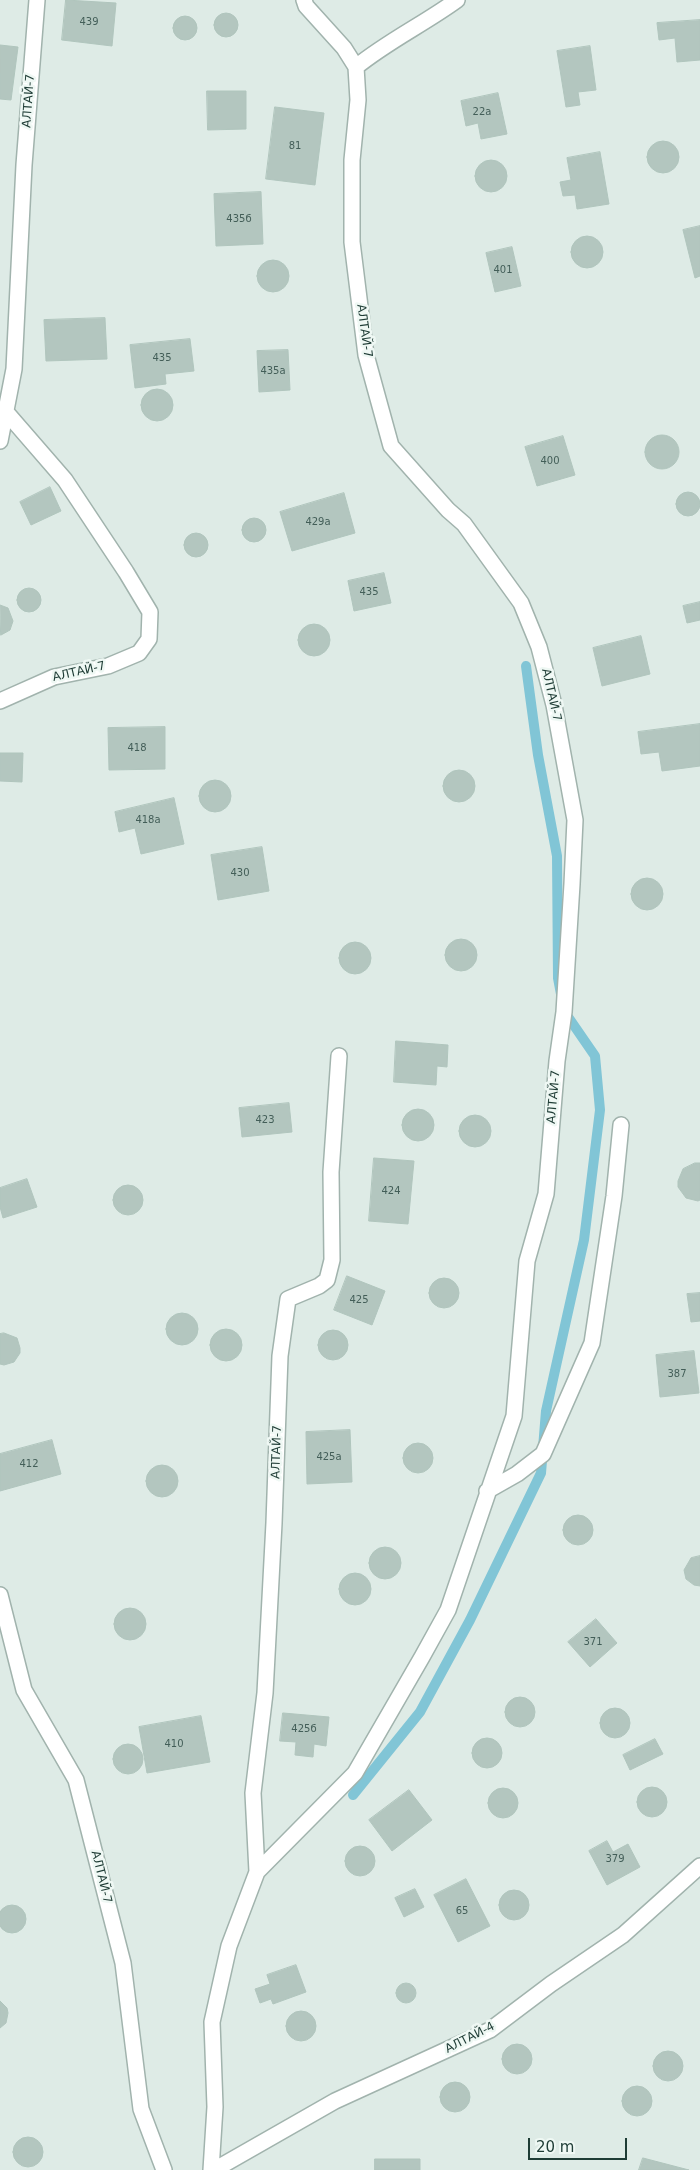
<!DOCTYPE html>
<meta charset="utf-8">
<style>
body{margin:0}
#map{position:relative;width:700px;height:2170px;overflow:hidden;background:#deebe6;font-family:"DejaVu Sans",sans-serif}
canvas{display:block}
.scale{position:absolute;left:528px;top:2138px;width:99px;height:22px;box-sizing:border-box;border:2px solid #1e3c35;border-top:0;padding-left:6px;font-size:15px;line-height:18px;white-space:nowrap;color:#1e3c35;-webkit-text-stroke:4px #eff8f4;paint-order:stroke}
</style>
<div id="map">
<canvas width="700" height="2170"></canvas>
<div class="scale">20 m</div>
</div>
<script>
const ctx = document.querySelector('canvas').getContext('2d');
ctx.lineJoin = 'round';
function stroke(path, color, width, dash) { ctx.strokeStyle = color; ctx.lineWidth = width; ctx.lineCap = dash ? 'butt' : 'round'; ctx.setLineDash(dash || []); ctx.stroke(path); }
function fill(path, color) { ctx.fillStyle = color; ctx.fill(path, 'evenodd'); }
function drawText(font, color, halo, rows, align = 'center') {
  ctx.font = font + ' "DejaVu Sans",sans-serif'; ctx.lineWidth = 5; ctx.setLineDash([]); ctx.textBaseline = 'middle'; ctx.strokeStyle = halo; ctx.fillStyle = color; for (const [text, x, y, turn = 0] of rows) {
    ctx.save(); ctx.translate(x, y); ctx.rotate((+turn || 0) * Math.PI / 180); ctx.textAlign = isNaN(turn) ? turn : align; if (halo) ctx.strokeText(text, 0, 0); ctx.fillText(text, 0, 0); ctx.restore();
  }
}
stroke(new Path2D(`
 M 526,666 L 538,755 L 557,856 L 558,978 L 561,994
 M 353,1795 L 420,1712 L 470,1620 L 541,1473 L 546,1411 L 584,1240 L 600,1110 L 595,1056 L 564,1011`), '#81c5d6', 10);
const building = new Path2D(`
 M 66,0 L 116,3 L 112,46 L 62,40 Z
 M214 25a12 12 0 1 1 24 0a12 12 0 1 1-24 0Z
 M173 28a12 12 0 1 1 24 0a12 12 0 1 1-24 0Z
 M 700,20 L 700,60 L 677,62 L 675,38 L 659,40 L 657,23 Z
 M 0,45 L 18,47 L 11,100 L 0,99 Z
 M 590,46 L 596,90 L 578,92 L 580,105 L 566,107 L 557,51 Z
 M 207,91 L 246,91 L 246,129 L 208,130 Z
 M 498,93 L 507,134 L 481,139 L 478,123 L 466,126 L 461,101 Z
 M 275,107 L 324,113 L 315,185 L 266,179 Z
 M647 157a16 16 0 1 1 32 0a16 16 0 1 1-32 0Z
 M 600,152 L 609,204 L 577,209 L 575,195 L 563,196 L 560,182 L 571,180 L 567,158 Z
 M475 176a16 16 0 1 1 32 0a16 16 0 1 1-32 0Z
 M 261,192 L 263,244 L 216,246 L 214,194 Z
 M 700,226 L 700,276 L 695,278 L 683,230 Z
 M571 252a16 16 0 1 1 32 0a16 16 0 1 1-32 0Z
 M 512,247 L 521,286 L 495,292 L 486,253 Z
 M257 276a16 16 0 1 1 32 0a16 16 0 1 1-32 0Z
 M 105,318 L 107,359 L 46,361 L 44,320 Z
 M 190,339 L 194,371 L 165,374 L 166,384 L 135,388 L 130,345 Z
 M 288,350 L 290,390 L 259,392 L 257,351 Z
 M141 405a16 16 0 1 1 32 0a16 16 0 1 1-32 0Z
 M645 452a17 17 0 1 1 34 0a17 17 0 1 1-34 0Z
 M 563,436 L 575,475 L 537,486 L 525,447 Z
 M 50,487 L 61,511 L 31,525 L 20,502 Z
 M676 504a12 12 0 1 1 24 0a12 12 0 1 1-24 0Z
 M 344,493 L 355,533 L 292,551 L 280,512 Z
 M242 530a12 12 0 1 1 24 0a12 12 0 1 1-24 0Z
 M184 545a12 12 0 1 1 24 0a12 12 0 1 1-24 0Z
 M 384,573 L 391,603 L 354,611 L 348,581 Z
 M17 600a12 12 0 1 1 24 0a12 12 0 1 1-24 0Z
 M 700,602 L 700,620 L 687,623 L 683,606 Z
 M 0,605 L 8,608 L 13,621 L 10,630 L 1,635 Z
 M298 640a16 16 0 1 1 32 0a16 16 0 1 1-32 0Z
 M 641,636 L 650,674 L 602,686 L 593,648 Z
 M 700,724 L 700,766 L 662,771 L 659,752 L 641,754 L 638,732 Z
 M 165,727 L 165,769 L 109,770 L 108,728 Z
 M 0,753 L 23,753 L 22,782 L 0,781 Z
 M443 786a16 16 0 1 1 32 0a16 16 0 1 1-32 0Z
 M199 796a16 16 0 1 1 32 0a16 16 0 1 1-32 0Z
 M 174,798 L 184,844 L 141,854 L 135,828 L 119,832 L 115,812 Z
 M 262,847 L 269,891 L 218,900 L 211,855 Z
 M631 894a16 16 0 1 1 32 0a16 16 0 1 1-32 0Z
 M445 955a16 16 0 1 1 32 0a16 16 0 1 1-32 0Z
 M339 958a16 16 0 1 1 32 0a16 16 0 1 1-32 0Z
 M 396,1041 L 448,1045 L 447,1067 L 437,1066 L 436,1085 L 394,1082 Z
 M 289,1103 L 292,1132 L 242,1137 L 239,1108 Z
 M402 1125a16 16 0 1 1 32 0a16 16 0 1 1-32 0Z
 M459 1131a16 16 0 1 1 32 0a16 16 0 1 1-32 0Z
 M 374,1158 L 414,1161 L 408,1224 L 369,1221 Z
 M 695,1163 L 700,1163 L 700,1200 L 698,1201 L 686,1198 L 678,1187 L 678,1181 L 683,1169 Z
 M 27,1179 L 37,1207 L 3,1218 L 0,1207 L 0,1188 Z
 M113 1200a15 15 0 1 1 30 0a15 15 0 1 1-30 0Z
 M 347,1276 L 385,1291 L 372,1325 L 334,1310 Z
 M429 1293a15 15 0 1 1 30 0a15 15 0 1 1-30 0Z
 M 700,1293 L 700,1321 L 691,1322 L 687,1294 Z
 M166 1329a16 16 0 1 1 32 0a16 16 0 1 1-32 0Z
 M210 1345a16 16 0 1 1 32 0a16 16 0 1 1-32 0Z
 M318 1345a15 15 0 1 1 30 0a15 15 0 1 1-30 0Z
 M 4,1333 L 17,1338 L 20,1348 L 20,1353 L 14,1362 L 4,1365 L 0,1364 L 0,1334 Z
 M 694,1351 L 699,1393 L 660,1397 L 656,1355 Z
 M 350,1430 L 352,1482 L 307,1484 L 306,1432 Z
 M 52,1440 L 61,1474 L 0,1491 L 0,1454 Z
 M403 1458a15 15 0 1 1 30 0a15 15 0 1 1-30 0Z
 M146 1481a16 16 0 1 1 32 0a16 16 0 1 1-32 0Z
 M563 1530a15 15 0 1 1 30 0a15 15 0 1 1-30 0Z
 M369 1563a16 16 0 1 1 32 0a16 16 0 1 1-32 0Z
 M 700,1556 L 700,1586 L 694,1585 L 686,1579 L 684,1570 L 691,1558 Z
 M339 1589a16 16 0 1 1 32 0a16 16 0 1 1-32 0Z
 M114 1624a16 16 0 1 1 32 0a16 16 0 1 1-32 0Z
 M 596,1619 L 617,1643 L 590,1667 L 568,1642 Z
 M505 1712a15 15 0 1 1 30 0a15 15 0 1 1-30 0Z
 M600 1723a15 15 0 1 1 30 0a15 15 0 1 1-30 0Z
 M 283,1713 L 329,1717 L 326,1746 L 314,1744 L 313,1757 L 295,1755 L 296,1742 L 280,1741 Z
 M 201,1716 L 210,1762 L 147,1773 L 139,1727 Z
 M472 1753a15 15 0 1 1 30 0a15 15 0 1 1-30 0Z
 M 655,1739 L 663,1754 L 630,1770 L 623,1755 Z
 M113 1759a15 15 0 1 1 30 0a15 15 0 1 1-30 0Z
 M637 1802a15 15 0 1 1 30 0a15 15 0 1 1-30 0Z
 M488 1803a15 15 0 1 1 30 0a15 15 0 1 1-30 0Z
 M 409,1790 L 432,1820 L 392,1851 L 369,1820 Z
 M 607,1841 L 613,1852 L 628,1844 L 640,1867 L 607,1885 L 589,1851 Z
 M345 1861a15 15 0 1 1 30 0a15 15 0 1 1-30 0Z
 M 466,1879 L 490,1926 L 458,1942 L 434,1895 Z
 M 415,1889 L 424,1907 L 404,1917 L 395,1898 Z
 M499 1905a15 15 0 1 1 30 0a15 15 0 1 1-30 0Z
 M-2 1919a14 14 0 1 1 28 0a14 14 0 1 1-28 0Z
 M 296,1965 L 306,1992 L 273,2004 L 271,1999 L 260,2003 L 255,1989 L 270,1984 L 267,1975 Z
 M396 1993a10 10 0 1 1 20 0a10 10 0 1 1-20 0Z
 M 0,2001 L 7,2008 L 8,2013 L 6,2023 L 0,2028 Z
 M286 2026a15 15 0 1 1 30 0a15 15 0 1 1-30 0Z
 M502 2059a15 15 0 1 1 30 0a15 15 0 1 1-30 0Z
 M653 2066a15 15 0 1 1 30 0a15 15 0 1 1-30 0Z
 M440 2097a15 15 0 1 1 30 0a15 15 0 1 1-30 0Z
 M622 2101a15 15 0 1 1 30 0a15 15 0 1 1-30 0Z
 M13 2152a15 15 0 1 1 30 0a15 15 0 1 1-30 0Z
 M 643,2158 L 689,2170 L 639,2170 Z
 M 375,2159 L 420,2159 L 420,2170 L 375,2170 Z`);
fill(building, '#b3c6bf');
stroke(building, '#b0c5bd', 1);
const minor = new Path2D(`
 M 304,0 L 306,6 L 344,48 L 356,67
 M 0,441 L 14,369 L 24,165 L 37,0
 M 0,701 L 54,677 L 108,666 L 139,653 L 149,639 L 150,612 L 126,572 L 65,480 L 6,412
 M 487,1491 L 517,1474 L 543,1454 L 592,1343 L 614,1196 L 621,1125
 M 0,1595 L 24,1690 L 76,1780 L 123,1963 L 141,2109 L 164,2170
 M 257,1872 L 355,1773 L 422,1657 L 448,1610 L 514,1416 L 527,1261 L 546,1194 L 557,1061 L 564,1012 L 572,884 L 575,820 L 554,705 L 539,647 L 521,603 L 464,524 L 448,510 L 391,446 L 366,355 L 352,242 L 352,160 L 358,100 L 356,67 C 388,41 424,24 457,0
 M 211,2170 L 215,2107 L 212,2022 L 229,1946 L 257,1872 L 253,1793 L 265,1693 L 274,1523 L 280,1356 L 288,1299 L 319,1286 L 327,1280 L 332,1260 L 331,1172 L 339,1056
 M 214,2170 L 335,2101 L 490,2030 L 551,1984 L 623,1935 L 700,1866`);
stroke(minor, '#a1b3ad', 18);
stroke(minor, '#fff', 15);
drawText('10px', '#435e58', null, [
 ["439",89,22],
 ["22а",482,112],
 ["81",295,146],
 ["435б",239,219],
 ["401",503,270],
 ["435",162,358],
 ["435а",273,371],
 ["400",550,461],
 ["429а",318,522],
 ["435",369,592],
 ["418",137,748],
 ["418а",148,820],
 ["430",240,873],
 ["423",265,1120],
 ["424",391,1191],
 ["425",359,1300],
 ["387",677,1374],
 ["425а",329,1457],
 ["412",29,1464],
 ["371",593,1642],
 ["425б",304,1729],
 ["410",174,1744],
 ["379",615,1859],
 ["65",462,1911]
]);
drawText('12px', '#1e3c35', '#eff8f4', [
 ["АЛТАЙ-7",29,101,-86],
 ["АЛТАЙ-7",364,331,82],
 ["АЛТАЙ-7",79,672,-13],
 ["АЛТАЙ-7",551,695,77],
 ["АЛТАЙ-7",554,1097,-85],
 ["АЛТАЙ-7",277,1452,-88],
 ["АЛТАЙ-7",101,1877,76],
 ["АЛТАЙ-4",470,2038,-27]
]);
</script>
